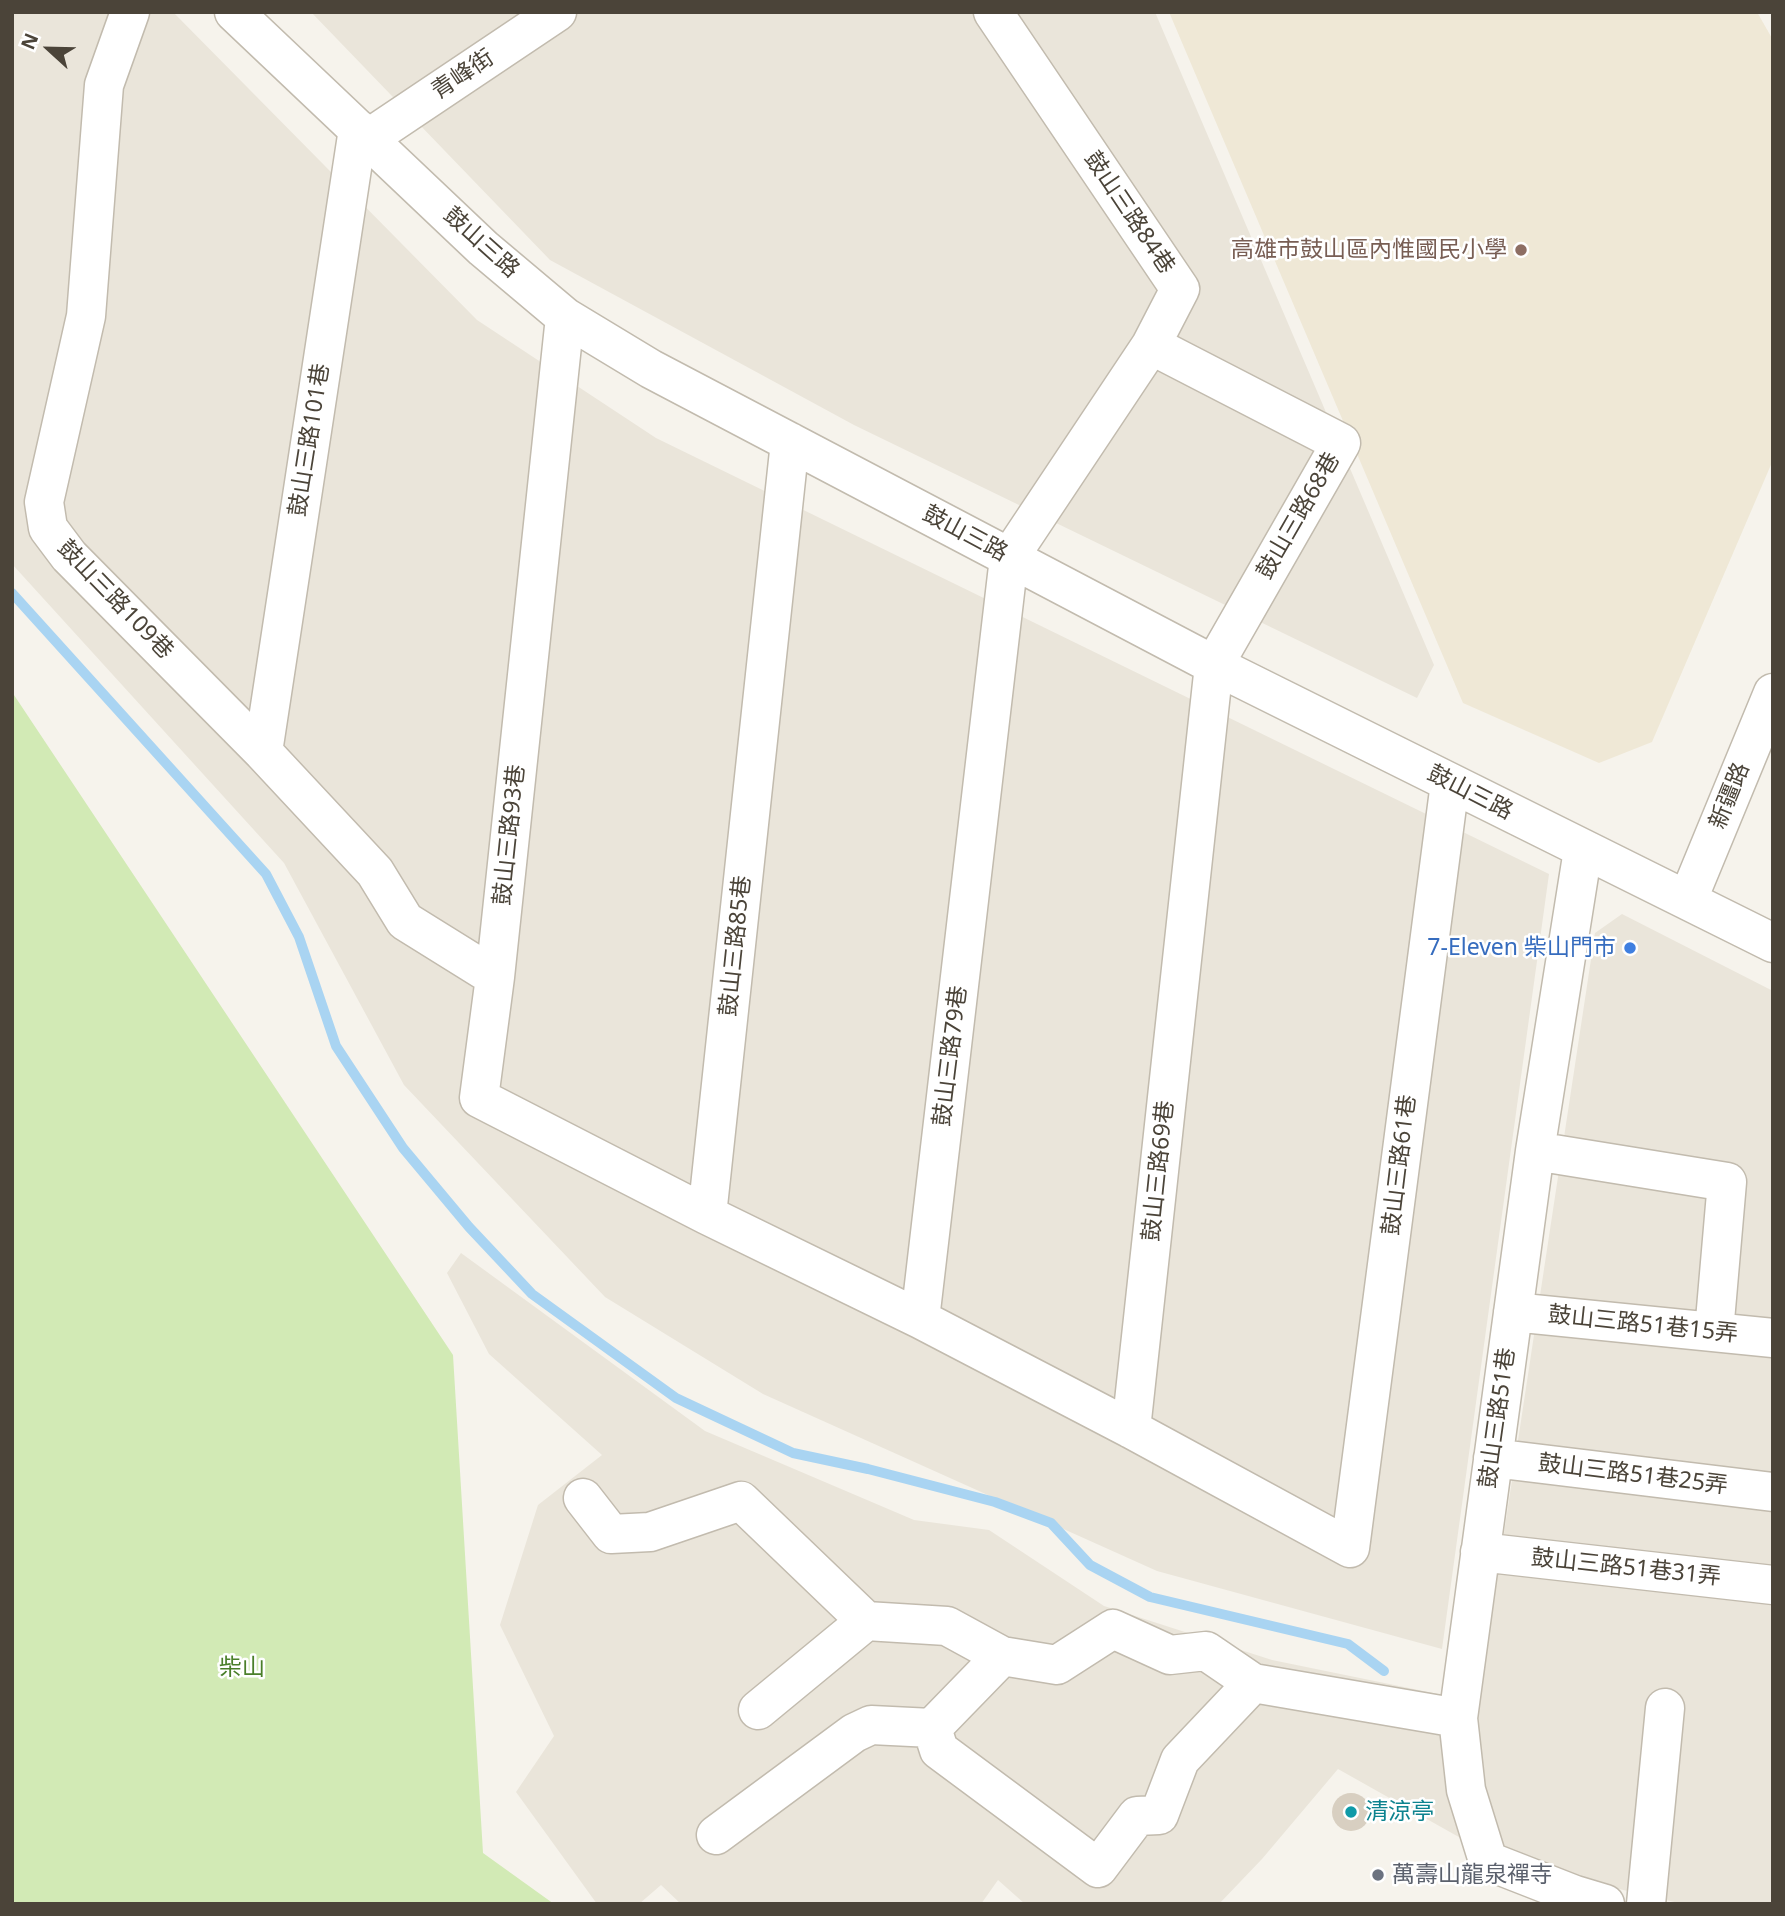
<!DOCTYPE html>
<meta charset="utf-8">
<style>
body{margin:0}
#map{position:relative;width:1785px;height:1916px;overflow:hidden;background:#f6f3ec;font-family:"Noto Sans",sans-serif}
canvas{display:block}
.frame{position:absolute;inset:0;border:14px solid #4b4439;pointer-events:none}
.north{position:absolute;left:14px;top:14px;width:70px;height:70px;-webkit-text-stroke:5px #fff;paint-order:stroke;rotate:292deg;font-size:19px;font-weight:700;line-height:28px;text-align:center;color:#4b4439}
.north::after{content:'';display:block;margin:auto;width:24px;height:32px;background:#4b4439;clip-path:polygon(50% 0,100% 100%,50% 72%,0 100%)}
</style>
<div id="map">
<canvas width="1785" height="1916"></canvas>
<div class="frame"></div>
<div class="north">N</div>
</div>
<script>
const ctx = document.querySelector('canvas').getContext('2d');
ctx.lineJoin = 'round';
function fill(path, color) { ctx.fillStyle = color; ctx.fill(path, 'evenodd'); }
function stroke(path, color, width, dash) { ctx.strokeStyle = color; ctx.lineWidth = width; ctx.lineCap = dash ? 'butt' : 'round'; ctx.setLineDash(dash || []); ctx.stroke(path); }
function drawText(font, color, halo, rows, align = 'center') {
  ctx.font = font + ' "Noto Sans","Noto Sans TC",sans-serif'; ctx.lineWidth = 5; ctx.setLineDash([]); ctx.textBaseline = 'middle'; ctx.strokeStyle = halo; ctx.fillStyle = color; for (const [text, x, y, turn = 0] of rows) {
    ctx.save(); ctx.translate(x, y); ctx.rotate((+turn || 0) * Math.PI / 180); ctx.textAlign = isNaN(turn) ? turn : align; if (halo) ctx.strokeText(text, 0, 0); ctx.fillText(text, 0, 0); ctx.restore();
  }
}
fill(new Path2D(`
 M 12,12 L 173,12 L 477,320 L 656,438 L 1549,874 L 1442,1649 L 1157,1571 L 763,1394 L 605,1297 L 404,1085 L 284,863 L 12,564 Z
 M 311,12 L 1155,12 L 1434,665 L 1417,698 L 854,425 L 550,260 Z
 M 1622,914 L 1773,991 L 1773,1904 L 1683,1904 L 1602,1885 L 1489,1854 L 1338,1769 L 1262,1859 L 1219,1904 L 1025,1904 L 998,1880 L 981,1904 L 681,1904 L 661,1885 L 639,1904 L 597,1904 L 516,1792 L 554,1736 L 500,1625 L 538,1505 L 602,1455 L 489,1354 L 447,1273 L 461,1253 L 705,1431 L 914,1520 L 989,1530 L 1104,1606 L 1272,1660 L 1438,1694 L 1480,1691 L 1595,933 Z`), '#eae5da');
fill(new Path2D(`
 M 1169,12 L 1757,12 L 1773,40 L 1773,460 L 1652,742 L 1599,763 L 1463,703 Z`), '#efe8d6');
fill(new Path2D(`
 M 12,692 L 453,1355 L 483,1853 L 554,1904 L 12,1904 Z`), '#d2eab5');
stroke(new Path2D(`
 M 12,593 L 266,874 L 299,937 L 336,1046 L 403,1148 L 469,1227 L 532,1294 L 676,1398 L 793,1453 L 868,1469 L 995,1502 L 1051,1523 L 1090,1565 L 1150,1597 L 1348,1644 L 1384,1671`), '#a9d4f2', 10);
fill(new Path2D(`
 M1332 1812a19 19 0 1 1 38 0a19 19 0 1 1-38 0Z`), '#d8cfc1');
const minor = new Path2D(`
 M 130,12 L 104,85 L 86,316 L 44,502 L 48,528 L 69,556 L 263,752 L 375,872 L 405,921 L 495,977
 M 234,12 L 483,248 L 565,317 L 651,369 L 1214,665 L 1773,943
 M 369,138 L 557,12
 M 565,317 L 495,977 L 479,1098 L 707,1215 L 920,1319 L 1131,1429 L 1350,1548 L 1450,783
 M 263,752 L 358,129
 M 1583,850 L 1535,1151 L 1458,1718 L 1466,1790 L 1488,1861 L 1575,1895 L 1605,1904
 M 1688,899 L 1773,693
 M 1535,1151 L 1727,1182 L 1714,1332
 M 707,1215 L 790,442
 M 1513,1312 L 1773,1338
 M 920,1319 L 1009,558 L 1151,345 L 1180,289 L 993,12
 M 1131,1429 L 1214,665 L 1341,443 L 1151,345
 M 1493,1458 L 1773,1492
 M 583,1498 L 611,1534 L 650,1532 L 741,1501 L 866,1621 L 947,1626 L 1002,1656 L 1057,1665 L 1113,1629 L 1170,1655 L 1206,1651 L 1253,1683 L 1458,1718
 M 1480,1552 L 1773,1585
 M 758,1710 L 866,1621
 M 932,1728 L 939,1750 L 1098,1868 L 1137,1816 L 1159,1815 L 1180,1760 L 1253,1683
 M 716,1835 L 854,1733 L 871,1725 L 932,1728 L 1002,1656
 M 1646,1904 L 1665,1708`);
stroke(minor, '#c2bbae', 41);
stroke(minor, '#fff', 38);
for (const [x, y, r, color] of [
 [1521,250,7,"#8d6e63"],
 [1630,948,7,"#3f7fe0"],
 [1351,1812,7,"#0f9aa8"],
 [1378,1875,7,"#6b7280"]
]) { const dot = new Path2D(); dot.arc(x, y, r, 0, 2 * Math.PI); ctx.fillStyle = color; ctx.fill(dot); stroke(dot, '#fff', 2.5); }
drawText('23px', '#4b4439', '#fff', [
 ["青峰街",463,75,-34],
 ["鼓山三路84巷",1129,213,56],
 ["鼓山三路",481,243,42],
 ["鼓山三路101巷",310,440,-81],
 ["鼓山三路68巷",1299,516,-60],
 ["鼓山三路",965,534,28],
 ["鼓山三路109巷",115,600,46],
 ["鼓山三路",1470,793,27],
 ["新疆路",1730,796,-68],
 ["鼓山三路93巷",510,835,-84],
 ["鼓山三路85巷",736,946,-84],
 ["鼓山三路79巷",951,1056,-83],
 ["鼓山三路61巷",1400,1165,-83],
 ["鼓山三路69巷",1159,1171,-84],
 ["鼓山三路51巷15弄",1643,1325,6],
 ["鼓山三路51巷",1498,1418,-82],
 ["鼓山三路51巷25弄",1633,1475,7],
 ["鼓山三路51巷31弄",1626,1568,6]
]);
drawText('23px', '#785e54', '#fff', [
 ["高雄市鼓山區內惟國民小學",1507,250]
], 'right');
drawText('23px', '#366cbe', '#fff', [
 ["7-Eleven 柴山門市",1616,948]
], 'right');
drawText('23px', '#4a7f2a', '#fff', [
 ["柴山",242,1668]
]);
drawText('23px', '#0d838f', '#fff', [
 ["清涼亭",1365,1812]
], 'left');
drawText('23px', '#5b616d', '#fff', [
 ["萬壽山龍泉禪寺",1392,1875]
], 'left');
</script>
